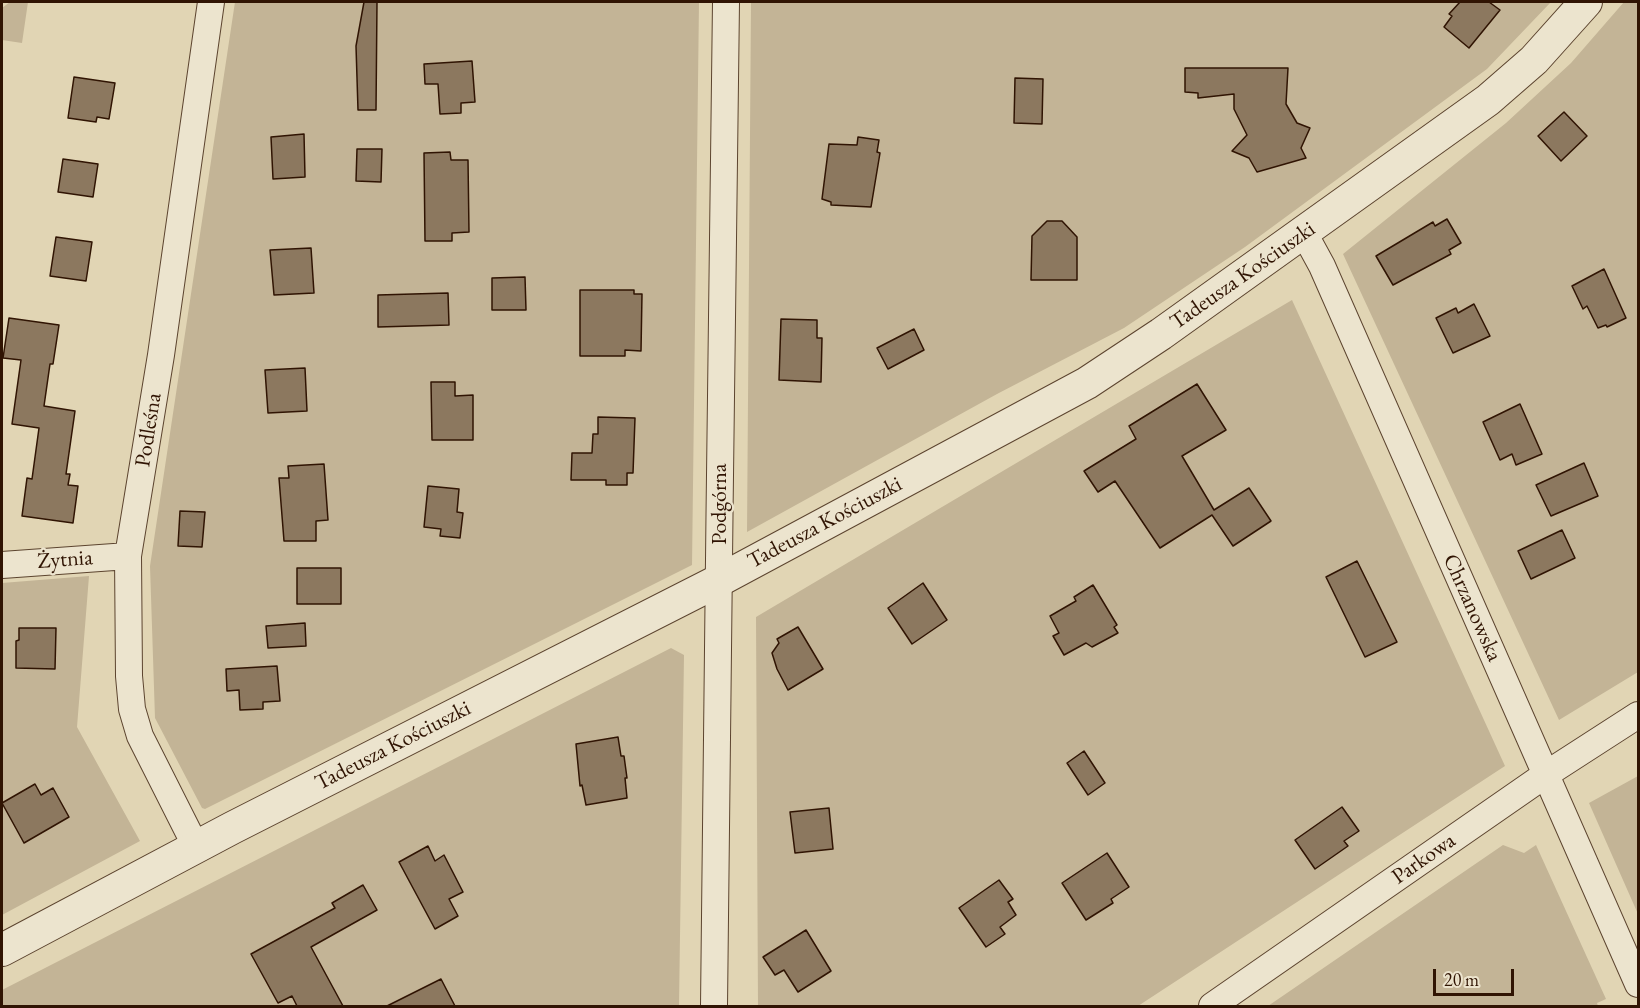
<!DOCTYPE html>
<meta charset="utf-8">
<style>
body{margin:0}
#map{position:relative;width:1640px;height:1008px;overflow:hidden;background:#e1d5b4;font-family:"EB Garamond",serif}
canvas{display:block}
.frame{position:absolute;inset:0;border:3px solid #301403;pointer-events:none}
.scale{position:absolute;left:1433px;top:969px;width:81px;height:27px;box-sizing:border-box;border:3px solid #301403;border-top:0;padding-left:8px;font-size:18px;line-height:21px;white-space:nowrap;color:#301403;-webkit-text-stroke:4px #ece4ce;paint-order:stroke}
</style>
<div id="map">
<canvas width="1640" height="1008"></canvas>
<div class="frame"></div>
<div class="scale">20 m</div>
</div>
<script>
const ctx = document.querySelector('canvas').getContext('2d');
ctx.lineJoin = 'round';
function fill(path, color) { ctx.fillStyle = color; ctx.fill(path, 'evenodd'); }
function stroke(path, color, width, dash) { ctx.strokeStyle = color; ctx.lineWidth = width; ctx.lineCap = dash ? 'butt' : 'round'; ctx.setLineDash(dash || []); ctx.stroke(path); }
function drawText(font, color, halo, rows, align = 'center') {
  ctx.font = font + ' "EB Garamond",serif'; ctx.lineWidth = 4.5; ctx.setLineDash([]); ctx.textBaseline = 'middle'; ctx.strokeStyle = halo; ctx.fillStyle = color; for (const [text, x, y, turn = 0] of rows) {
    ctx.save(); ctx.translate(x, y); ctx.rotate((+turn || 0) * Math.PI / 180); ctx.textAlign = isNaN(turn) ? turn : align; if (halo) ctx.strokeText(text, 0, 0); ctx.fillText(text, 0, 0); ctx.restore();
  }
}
fill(new Path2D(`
 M 10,2 L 28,2 L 22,43 L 2,40 L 2,8 Z
 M 235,2 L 699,2 L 692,565 L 205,809 L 202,808 L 155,718 L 150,566 Z
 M 751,2 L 1551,2 L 1487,69 L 1245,247 L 1124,328 L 997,394 L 747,532 Z
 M 1624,2 L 1638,2 L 1638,672 L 1559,720 L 1343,254 L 1506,123 L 1571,63 Z
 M 1292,300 L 1505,766 L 1138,1006 L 758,1006 L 756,617 Z
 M 89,576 L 77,727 L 140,841 L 2,915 L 2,583 Z
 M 671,648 L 684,655 L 679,1006 L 2,1006 L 2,990 Z
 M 1638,776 L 1638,914 L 1589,803 Z
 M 1503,845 L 1524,853 L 1536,845 L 1606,999 L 1597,1003 L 1598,1006 L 1268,1006 Z`), '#c3b496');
const building = new Path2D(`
 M 364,2 L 377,2 L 376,110 L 358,110 L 356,46 Z
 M 1460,2 L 1489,2 L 1500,10 L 1469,48 L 1444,27 L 1452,16 L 1449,14 Z
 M 472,61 L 475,102 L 461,103 L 461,113 L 440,114 L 438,84 L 425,84 L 424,64 Z
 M 1185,68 L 1288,68 L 1286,104 L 1297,123 L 1310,128 L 1301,148 L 1306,158 L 1257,172 L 1249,158 L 1232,151 L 1247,135 L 1234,109 L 1234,94 L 1198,98 L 1198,93 L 1185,92 Z
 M 74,77 L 115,83 L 109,119 L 97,117 L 96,122 L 68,118 Z
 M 1015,78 L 1043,79 L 1042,124 L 1014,123 Z
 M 1564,112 L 1587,136 L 1561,161 L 1538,136 Z
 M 304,134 L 305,177 L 273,179 L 271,137 Z
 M 858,137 L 879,140 L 877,152 L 880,153 L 871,207 L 831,205 L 831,202 L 822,199 L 829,144 L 857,145 Z
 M 357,149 L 382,149 L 381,182 L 356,181 Z
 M 450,152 L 451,160 L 468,160 L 469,232 L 452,233 L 452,241 L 425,241 L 424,153 Z
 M 63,159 L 98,164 L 93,197 L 58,192 Z
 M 1447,219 L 1461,243 L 1449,250 L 1451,254 L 1393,285 L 1376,256 L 1433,222 L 1435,226 Z
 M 1047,221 L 1062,221 L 1077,237 L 1077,280 L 1031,280 L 1032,236 Z
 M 56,237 L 92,242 L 86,281 L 50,276 Z
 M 311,248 L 314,293 L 274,295 L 270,250 Z
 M 1604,269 L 1626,318 L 1607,327 L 1606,325 L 1598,328 L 1587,306 L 1583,309 L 1572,286 Z
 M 525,277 L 526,310 L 492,310 L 492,278 Z
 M 580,290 L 634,290 L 634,294 L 642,294 L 641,351 L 625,350 L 625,356 L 580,356 Z
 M 448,293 L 449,325 L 378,327 L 378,295 Z
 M 1474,304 L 1490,336 L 1453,353 L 1436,318 L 1456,308 L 1458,313 Z
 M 9,318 L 59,325 L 53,364 L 50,364 L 44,406 L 75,411 L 66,474 L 70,474 L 68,485 L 78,486 L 73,523 L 22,516 L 27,478 L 32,479 L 39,428 L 12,424 L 21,360 L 3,358 Z
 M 781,319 L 817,320 L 817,338 L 822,338 L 821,382 L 779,380 Z
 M 914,329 L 924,350 L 888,369 L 877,348 Z
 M 305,368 L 307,411 L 268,413 L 265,370 Z
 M 431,382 L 455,382 L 455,396 L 473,395 L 473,440 L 432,440 Z
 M 1197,384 L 1226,430 L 1182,456 L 1214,510 L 1249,488 L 1271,521 L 1233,546 L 1212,515 L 1160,548 L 1115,481 L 1098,492 L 1084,471 L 1136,439 L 1129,426 Z
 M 1520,404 L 1542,454 L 1516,465 L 1512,454 L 1500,460 L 1483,422 Z
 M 598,417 L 635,418 L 633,473 L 627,473 L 627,485 L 606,485 L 606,480 L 571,480 L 572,453 L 592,453 L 593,434 L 598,434 Z
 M 1584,463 L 1598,496 L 1551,516 L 1536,485 Z
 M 324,464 L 328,520 L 316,521 L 316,541 L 284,541 L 279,478 L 289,478 L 288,466 Z
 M 428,486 L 459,489 L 457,512 L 463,513 L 460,538 L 440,536 L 441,529 L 424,527 Z
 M 180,511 L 205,512 L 202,547 L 178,546 Z
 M 1562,530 L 1575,558 L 1531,579 L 1518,551 Z
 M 1357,561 L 1397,642 L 1365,657 L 1326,577 Z
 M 297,568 L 341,568 L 341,604 L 297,604 Z
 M 923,583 L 947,620 L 912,644 L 888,608 Z
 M 1093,585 L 1117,625 L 1114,627 L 1118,633 L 1092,647 L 1086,643 L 1064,655 L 1053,636 L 1059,633 L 1050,616 L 1076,601 L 1074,597 Z
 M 305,623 L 306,646 L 268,648 L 266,626 Z
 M 798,627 L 823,669 L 788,690 L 777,669 L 772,653 L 779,643 L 777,639 Z
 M 19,628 L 56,628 L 55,669 L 16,668 L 16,641 L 19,640 Z
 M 277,666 L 280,701 L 263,702 L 263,709 L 240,710 L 239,690 L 227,691 L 226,669 Z
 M 618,737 L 621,756 L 624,756 L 627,778 L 625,778 L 627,798 L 586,805 L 582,785 L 580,786 L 576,744 Z
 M 1084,751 L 1105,783 L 1088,795 L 1067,763 Z
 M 35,784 L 41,795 L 53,788 L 69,817 L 24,843 L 2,803 Z
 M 1342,807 L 1359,831 L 1344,841 L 1348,846 L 1315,869 L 1295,840 Z
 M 829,808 L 833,849 L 795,853 L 790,812 Z
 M 428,846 L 435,861 L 444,855 L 463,892 L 449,899 L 458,916 L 435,929 L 399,862 Z
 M 1107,853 L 1129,887 L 1111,899 L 1113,903 L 1086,920 L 1062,883 Z
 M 999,880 L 1013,899 L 1008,902 L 1016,915 L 1000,927 L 1005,934 L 986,947 L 959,908 Z
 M 363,885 L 377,910 L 311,947 L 343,1006 L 297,1006 L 292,996 L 278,1003 L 251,954 L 335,908 L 332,903 Z
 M 806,930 L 831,971 L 798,992 L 784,970 L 775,975 L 763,957 Z
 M 441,979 L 455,1006 L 387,1006 Z`);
fill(building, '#8c785f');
stroke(building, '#301403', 1.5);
const minor = new Path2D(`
 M 1304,233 L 1322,266 L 1638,984
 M 2,565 L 128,556
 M 196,847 L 140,736 L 132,709 L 129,676 L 128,556 L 161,355 L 211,2
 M 714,1006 C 718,671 721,337 726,2
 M 1212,1006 L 1545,775 L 1638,715`);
const tertiary = new Path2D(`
 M 2,950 L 232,828 L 718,581 L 1087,383 L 1161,334 L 1488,100 L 1534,60 L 1586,2`);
stroke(minor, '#5c442f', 28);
stroke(tertiary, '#5c442f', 34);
stroke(minor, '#ece4ce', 26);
stroke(tertiary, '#ece4ce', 32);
drawText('22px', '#301403', '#ece4ce', [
 ["Tadeusza Kościuszki",1243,276,-35],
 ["Podleśna",149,430,-81],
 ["Podgórna",720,504,-90],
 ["Tadeusza Kościuszki",825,523,-28],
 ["Żytnia",65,560,-4],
 ["Chrzanowska",1472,608,66],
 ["Tadeusza Kościuszki",393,746,-27],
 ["Parkowa",1424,859,-35]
]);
</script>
